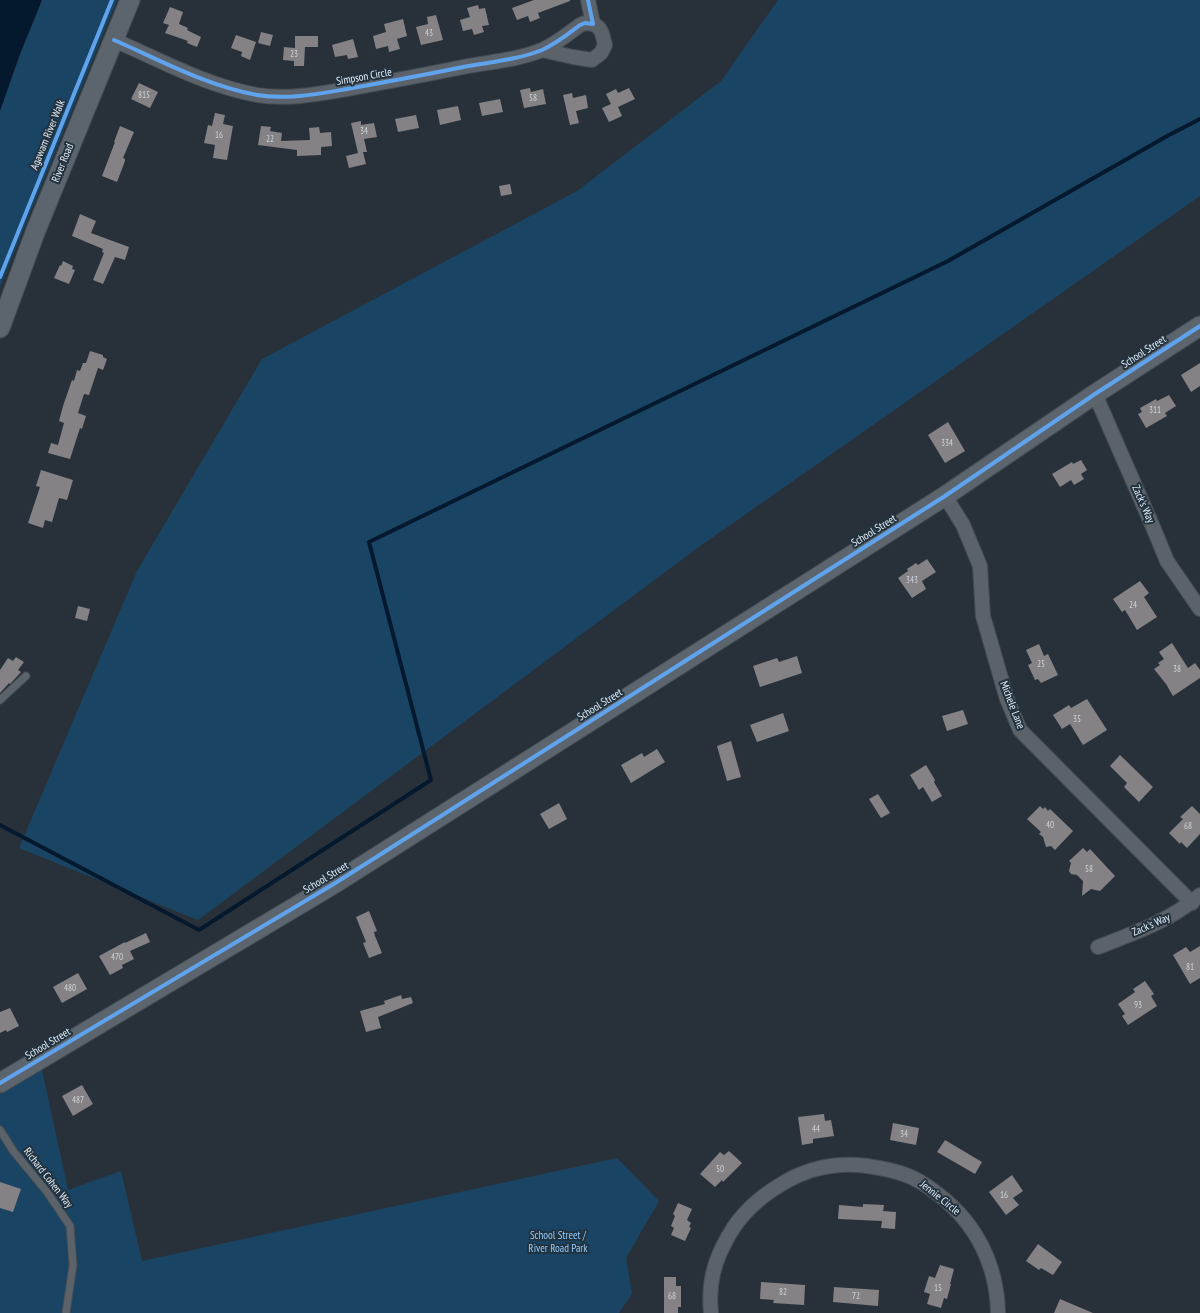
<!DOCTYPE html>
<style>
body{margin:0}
canvas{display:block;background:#283139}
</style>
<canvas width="1200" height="1313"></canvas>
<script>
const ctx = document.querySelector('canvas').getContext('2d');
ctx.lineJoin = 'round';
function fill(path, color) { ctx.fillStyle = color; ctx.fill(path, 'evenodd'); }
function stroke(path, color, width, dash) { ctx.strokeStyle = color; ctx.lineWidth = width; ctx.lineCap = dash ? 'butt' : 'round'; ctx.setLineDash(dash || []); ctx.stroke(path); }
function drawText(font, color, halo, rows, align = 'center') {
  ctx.font = font + ' "PT Sans Narrow",sans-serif'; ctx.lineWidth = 4; ctx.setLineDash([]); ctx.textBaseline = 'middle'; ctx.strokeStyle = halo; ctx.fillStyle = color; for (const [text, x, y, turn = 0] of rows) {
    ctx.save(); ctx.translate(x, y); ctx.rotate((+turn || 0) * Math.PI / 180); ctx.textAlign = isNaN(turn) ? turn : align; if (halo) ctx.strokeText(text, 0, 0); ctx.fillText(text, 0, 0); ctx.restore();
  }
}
fill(new Path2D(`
 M 42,0 L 117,0 L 0,287 L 0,111 L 20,54 Z
 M 778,0 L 1200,0 L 1200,196 L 696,549 L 198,920 L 19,848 L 137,571 L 262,359 L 577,191 L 721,81 Z
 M 42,1070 L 68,1190 L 121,1171 L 142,1261 L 617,1158 L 659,1201 L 626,1258 L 632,1294 L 619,1313 L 0,1313 L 0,1094 Z`), '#1a4463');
fill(new Path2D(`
 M 0,0 L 42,0 L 20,54 L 0,111 Z`), '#04192d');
stroke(new Path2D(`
 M 0,825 L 199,930 L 431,780 L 369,542 L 948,261 L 1169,135 L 1200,119`), '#04192d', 4);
fill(new Path2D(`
 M 534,0 L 570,0 L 570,1 L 538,13 L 540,18 L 530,22 L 528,16 L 517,20 L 512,8 Z
 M 478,5 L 479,9 L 485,8 L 489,25 L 482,26 L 484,32 L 474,35 L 472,29 L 463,31 L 460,20 L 470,17 L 467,8 Z
 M 170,7 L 183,12 L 179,24 L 188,28 L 187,30 L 201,37 L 197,47 L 187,43 L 188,41 L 165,33 L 169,25 L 163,23 Z
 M 436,15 L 443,40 L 421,45 L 416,27 L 428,24 L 427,17 Z
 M 403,19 L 407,36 L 397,39 L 400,49 L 389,52 L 388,46 L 376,49 L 373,36 L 386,32 L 384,24 Z
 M 261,32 L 273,35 L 270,46 L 258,43 Z
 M 236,35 L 256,42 L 250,60 L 241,56 L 242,52 L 231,48 Z
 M 295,36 L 318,36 L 318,47 L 305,47 L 304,66 L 294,66 L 294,61 L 283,60 L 284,47 L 295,48 Z
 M 353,39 L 358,57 L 348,59 L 347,55 L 335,57 L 332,45 Z
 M 139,83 L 158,92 L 150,108 L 131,99 Z
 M 530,88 L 531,92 L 543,89 L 546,104 L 524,108 L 520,90 Z
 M 629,88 L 635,99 L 618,107 L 622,116 L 609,122 L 602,108 L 611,104 L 606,94 L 616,89 L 618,93 Z
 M 572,93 L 573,98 L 586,95 L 588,108 L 576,111 L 579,123 L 570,125 L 563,95 Z
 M 500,99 L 503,112 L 482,116 L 479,103 Z
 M 458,106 L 461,120 L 440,125 L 437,110 Z
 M 215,113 L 225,115 L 223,124 L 233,126 L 227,160 L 213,158 L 215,145 L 204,143 L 208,125 L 212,126 Z
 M 416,115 L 419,128 L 398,132 L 395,119 Z
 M 361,121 L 361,125 L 374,123 L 377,137 L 364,139 L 367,152 L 363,152 L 366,164 L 349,168 L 346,156 L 358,153 L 351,123 Z
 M 120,126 L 134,132 L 123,158 L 125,159 L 125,161 L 117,182 L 102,176 L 115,142 L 114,142 Z
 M 261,126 L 271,127 L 270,131 L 282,133 L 281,141 L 310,140 L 309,128 L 319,127 L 320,133 L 331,132 L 332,146 L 321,147 L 321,155 L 297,156 L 297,150 L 258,145 Z
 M 510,184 L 512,194 L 501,196 L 499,186 Z
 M 80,214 L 96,221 L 91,233 L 129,247 L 125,260 L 115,257 L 103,284 L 93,280 L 104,253 L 102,252 L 103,249 L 72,236 Z
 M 63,261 L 73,266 L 72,269 L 75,270 L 69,284 L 54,278 L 60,265 L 61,266 Z
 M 90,351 L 103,355 L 103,357 L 107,359 L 103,370 L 98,368 L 89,395 L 84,394 L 78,413 L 86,416 L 82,429 L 80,428 L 70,459 L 48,453 L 51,443 L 58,445 L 64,423 L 59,421 L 63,406 L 72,380 L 74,381 L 77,370 L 80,371 L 83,363 L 86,363 Z
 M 1200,363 L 1200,386 L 1191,392 L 1181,375 Z
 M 1169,395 L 1176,406 L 1165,413 L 1167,416 L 1146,428 L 1138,414 L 1142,412 L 1140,408 L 1156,399 L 1157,401 Z
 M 948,422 L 965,451 L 945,463 L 928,435 Z
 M 1081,460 L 1087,470 L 1081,474 L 1084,479 L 1074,485 L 1071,480 L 1060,487 L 1052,474 L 1072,462 L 1073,464 Z
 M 41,470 L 73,480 L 67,500 L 59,498 L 52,522 L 45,520 L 43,528 L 28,523 L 40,487 L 36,486 Z
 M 927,559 L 936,572 L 922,581 L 926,589 L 912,598 L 898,578 L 908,571 L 907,569 L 916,563 L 918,565 Z
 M 1140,581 L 1149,593 L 1144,597 L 1157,617 L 1137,630 L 1125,610 L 1122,612 L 1113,599 Z
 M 78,606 L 90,609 L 87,621 L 75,618 Z
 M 1172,643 L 1188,668 L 1195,663 L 1200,670 L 1200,678 L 1173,696 L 1166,684 L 1154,669 L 1160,665 L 1158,663 L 1164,659 L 1159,652 Z
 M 1039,644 L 1044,656 L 1048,654 L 1058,675 L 1041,683 L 1038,679 L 1035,680 L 1028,665 L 1032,663 L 1026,650 Z
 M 797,656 L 802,673 L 760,687 L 753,666 L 777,658 L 779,662 Z
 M 16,657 L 24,662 L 18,670 L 21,672 L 10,684 L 9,683 L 0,693 L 0,670 L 8,658 L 13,661 Z
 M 1087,699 L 1107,730 L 1083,745 L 1070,724 L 1062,729 L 1053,715 L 1069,705 L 1071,708 Z
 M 963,710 L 968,724 L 947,731 L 942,716 Z
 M 783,713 L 789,731 L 757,742 L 750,725 Z
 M 731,741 L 741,777 L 727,781 L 717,746 Z
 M 657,749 L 665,762 L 631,783 L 621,765 L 642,753 L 644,757 Z
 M 1120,755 L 1153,787 L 1139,802 L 1124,787 L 1127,783 L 1110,766 Z
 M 926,765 L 935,780 L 934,782 L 942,796 L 932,802 L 923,787 L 919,790 L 910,775 Z
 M 878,794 L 890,813 L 881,818 L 869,799 Z
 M 559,803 L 567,819 L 549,829 L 540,814 Z
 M 1040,806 L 1043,809 L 1045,807 L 1048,811 L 1050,809 L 1073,831 L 1055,850 L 1051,846 L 1046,847 L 1043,837 L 1039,834 L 1041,832 L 1027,819 Z
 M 1192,806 L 1200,814 L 1200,834 L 1187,848 L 1181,842 L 1180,844 L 1169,833 L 1183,819 L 1180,817 Z
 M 1083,848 L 1087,852 L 1090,849 L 1115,876 L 1100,891 L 1091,889 L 1082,896 L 1083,881 L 1077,875 L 1071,874 L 1069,871 L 1071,863 L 1069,861 Z
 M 369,911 L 377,931 L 374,932 L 375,936 L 382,953 L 369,958 L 363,943 L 366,942 L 356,917 Z
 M 146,933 L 150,942 L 130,951 L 134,959 L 122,965 L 123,968 L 110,975 L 99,956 L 125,942 L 125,943 Z
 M 1200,946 L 1200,978 L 1190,984 L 1173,955 L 1186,947 L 1190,952 Z
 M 78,973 L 87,989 L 62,1003 L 53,987 Z
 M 1145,981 L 1154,994 L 1151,996 L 1157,1006 L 1128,1025 L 1122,1016 L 1125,1014 L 1118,1004 L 1135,992 L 1133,989 Z
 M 401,995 L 402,999 L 411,997 L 413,1003 L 378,1017 L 381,1028 L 366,1032 L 360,1011 L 385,1004 L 384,1001 Z
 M 10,1008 L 19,1026 L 7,1032 L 6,1030 L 0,1033 L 0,1012 Z
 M 82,1085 L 93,1104 L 73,1116 L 62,1096 Z
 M 824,1114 L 825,1121 L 831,1120 L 834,1136 L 813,1139 L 813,1143 L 802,1145 L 798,1117 Z
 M 893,1123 L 919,1128 L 916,1145 L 890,1140 Z
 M 945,1140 L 982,1162 L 975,1174 L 937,1152 Z
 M 729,1151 L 742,1163 L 723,1182 L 722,1180 L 715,1187 L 700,1174 L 720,1152 L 724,1155 Z
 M 1012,1175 L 1023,1191 L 1013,1198 L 1019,1205 L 1006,1215 L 989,1192 Z
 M 0,1182 L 21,1189 L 13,1212 L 0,1208 Z
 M 678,1203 L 692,1209 L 687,1220 L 691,1223 L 689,1227 L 691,1228 L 685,1241 L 671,1235 L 674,1228 L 671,1226 L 675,1216 L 673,1214 Z
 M 863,1204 L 884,1205 L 883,1211 L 896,1212 L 895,1229 L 881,1228 L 882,1221 L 838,1219 L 839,1205 L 863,1207 Z
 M 1038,1244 L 1062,1262 L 1053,1275 L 1041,1268 L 1039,1270 L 1026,1261 Z
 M 940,1265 L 954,1269 L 950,1284 L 951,1284 L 947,1299 L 944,1298 L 941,1308 L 927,1304 L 930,1294 L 924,1292 L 929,1276 L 935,1278 Z
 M 664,1277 L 676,1277 L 676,1286 L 681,1286 L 681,1307 L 678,1307 L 678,1313 L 664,1313 Z
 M 761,1282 L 805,1285 L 804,1305 L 773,1303 L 774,1300 L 760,1299 Z
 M 834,1287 L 879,1290 L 878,1306 L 833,1302 Z
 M 1060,1299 L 1093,1313 L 1054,1313 Z`), '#848285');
const lane = new Path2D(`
 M 0,700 L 26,676
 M 0,1130 L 14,1152 L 47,1192 L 70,1226 L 73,1265 L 66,1313`);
const street = new Path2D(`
 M 114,40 C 160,60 207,86 257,95 C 287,100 318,94 347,89 C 386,82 424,75 463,67 C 490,62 517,60 542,50 C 556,44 568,34 580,25 L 585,23 L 593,24 L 588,0
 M 542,50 L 573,57 L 592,60 L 601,53 L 605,45 C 603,37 602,27 593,24
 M 1095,394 L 1153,527 L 1167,561 L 1200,609
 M 945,496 L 963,525 L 980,566 L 983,616 L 1007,699 L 1020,730 L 1192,903
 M 1098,947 C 1134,933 1170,921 1200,895
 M 711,1313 C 708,1283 714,1261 729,1235 C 741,1214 760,1197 780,1185 C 807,1168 836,1162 867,1166 C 881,1168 893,1170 906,1175 C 918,1179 929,1187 939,1195 C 977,1224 997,1266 998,1313`);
const secondary = new Path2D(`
 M 0,328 L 36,230 L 130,0
 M 0,1083 L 337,882 L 945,496 L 1095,394 L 1200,326`);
stroke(lane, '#444c53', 9);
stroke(street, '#444c53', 16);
stroke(secondary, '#444c53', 21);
stroke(lane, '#5c6269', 7);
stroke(street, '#5c6269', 14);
stroke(secondary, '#5c656d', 19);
stroke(new Path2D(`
 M 114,40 C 160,60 207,86 257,95 C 287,100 318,94 347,89 C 386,82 424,75 463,67 C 490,62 517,60 542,50 C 556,44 568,34 580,25 L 585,23 L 593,24 L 588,0
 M 0,277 L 112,0
 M 0,1083 L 337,882 L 945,496 L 1095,394 L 1200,326`), '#60a3ed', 4);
drawText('9px', '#ced4db', null, [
 ["43",429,33],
 ["23",294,54],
 ["815",144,95],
 ["58",533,98],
 ["34",364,131],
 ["16",219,135],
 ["22",270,139],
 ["311",1155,410],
 ["334",947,443],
 ["343",912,580],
 ["24",1133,605],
 ["25",1041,664],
 ["38",1177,669],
 ["35",1077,719],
 ["40",1050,825],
 ["68",1188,826],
 ["58",1089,869],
 ["470",117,957],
 ["81",1190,967],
 ["480",70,988],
 ["93",1138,1005],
 ["487",78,1100],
 ["44",816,1129],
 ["34",904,1134],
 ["50",720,1169],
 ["16",1004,1195],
 ["15",938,1288],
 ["82",783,1292],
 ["68",672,1296],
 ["72",856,1296]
]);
drawText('11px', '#e6f0f8', '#22323f', [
 ["Simpson Circle",364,77,-10],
 ["Agawam River Walk",48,135,-68],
 ["River Road",63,163,-68],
 ["School Street",1144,352,-33],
 ["Zack's Way",1143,504,66],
 ["School Street",874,531,-32],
 ["School Street",600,705,-32],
 ["Michele Lane",1012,705,69],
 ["School Street",326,878,-31],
 ["Zack's Way",1151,925,-24],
 ["School Street",48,1044,-31],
 ["Richard Cohen Way",48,1178,52],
 ["Jennie Circle",940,1198,39]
]);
drawText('11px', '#91ccff', '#22323f', [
 ["School Street /",558,1236],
 ["River Road Park",558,1249]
]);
</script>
